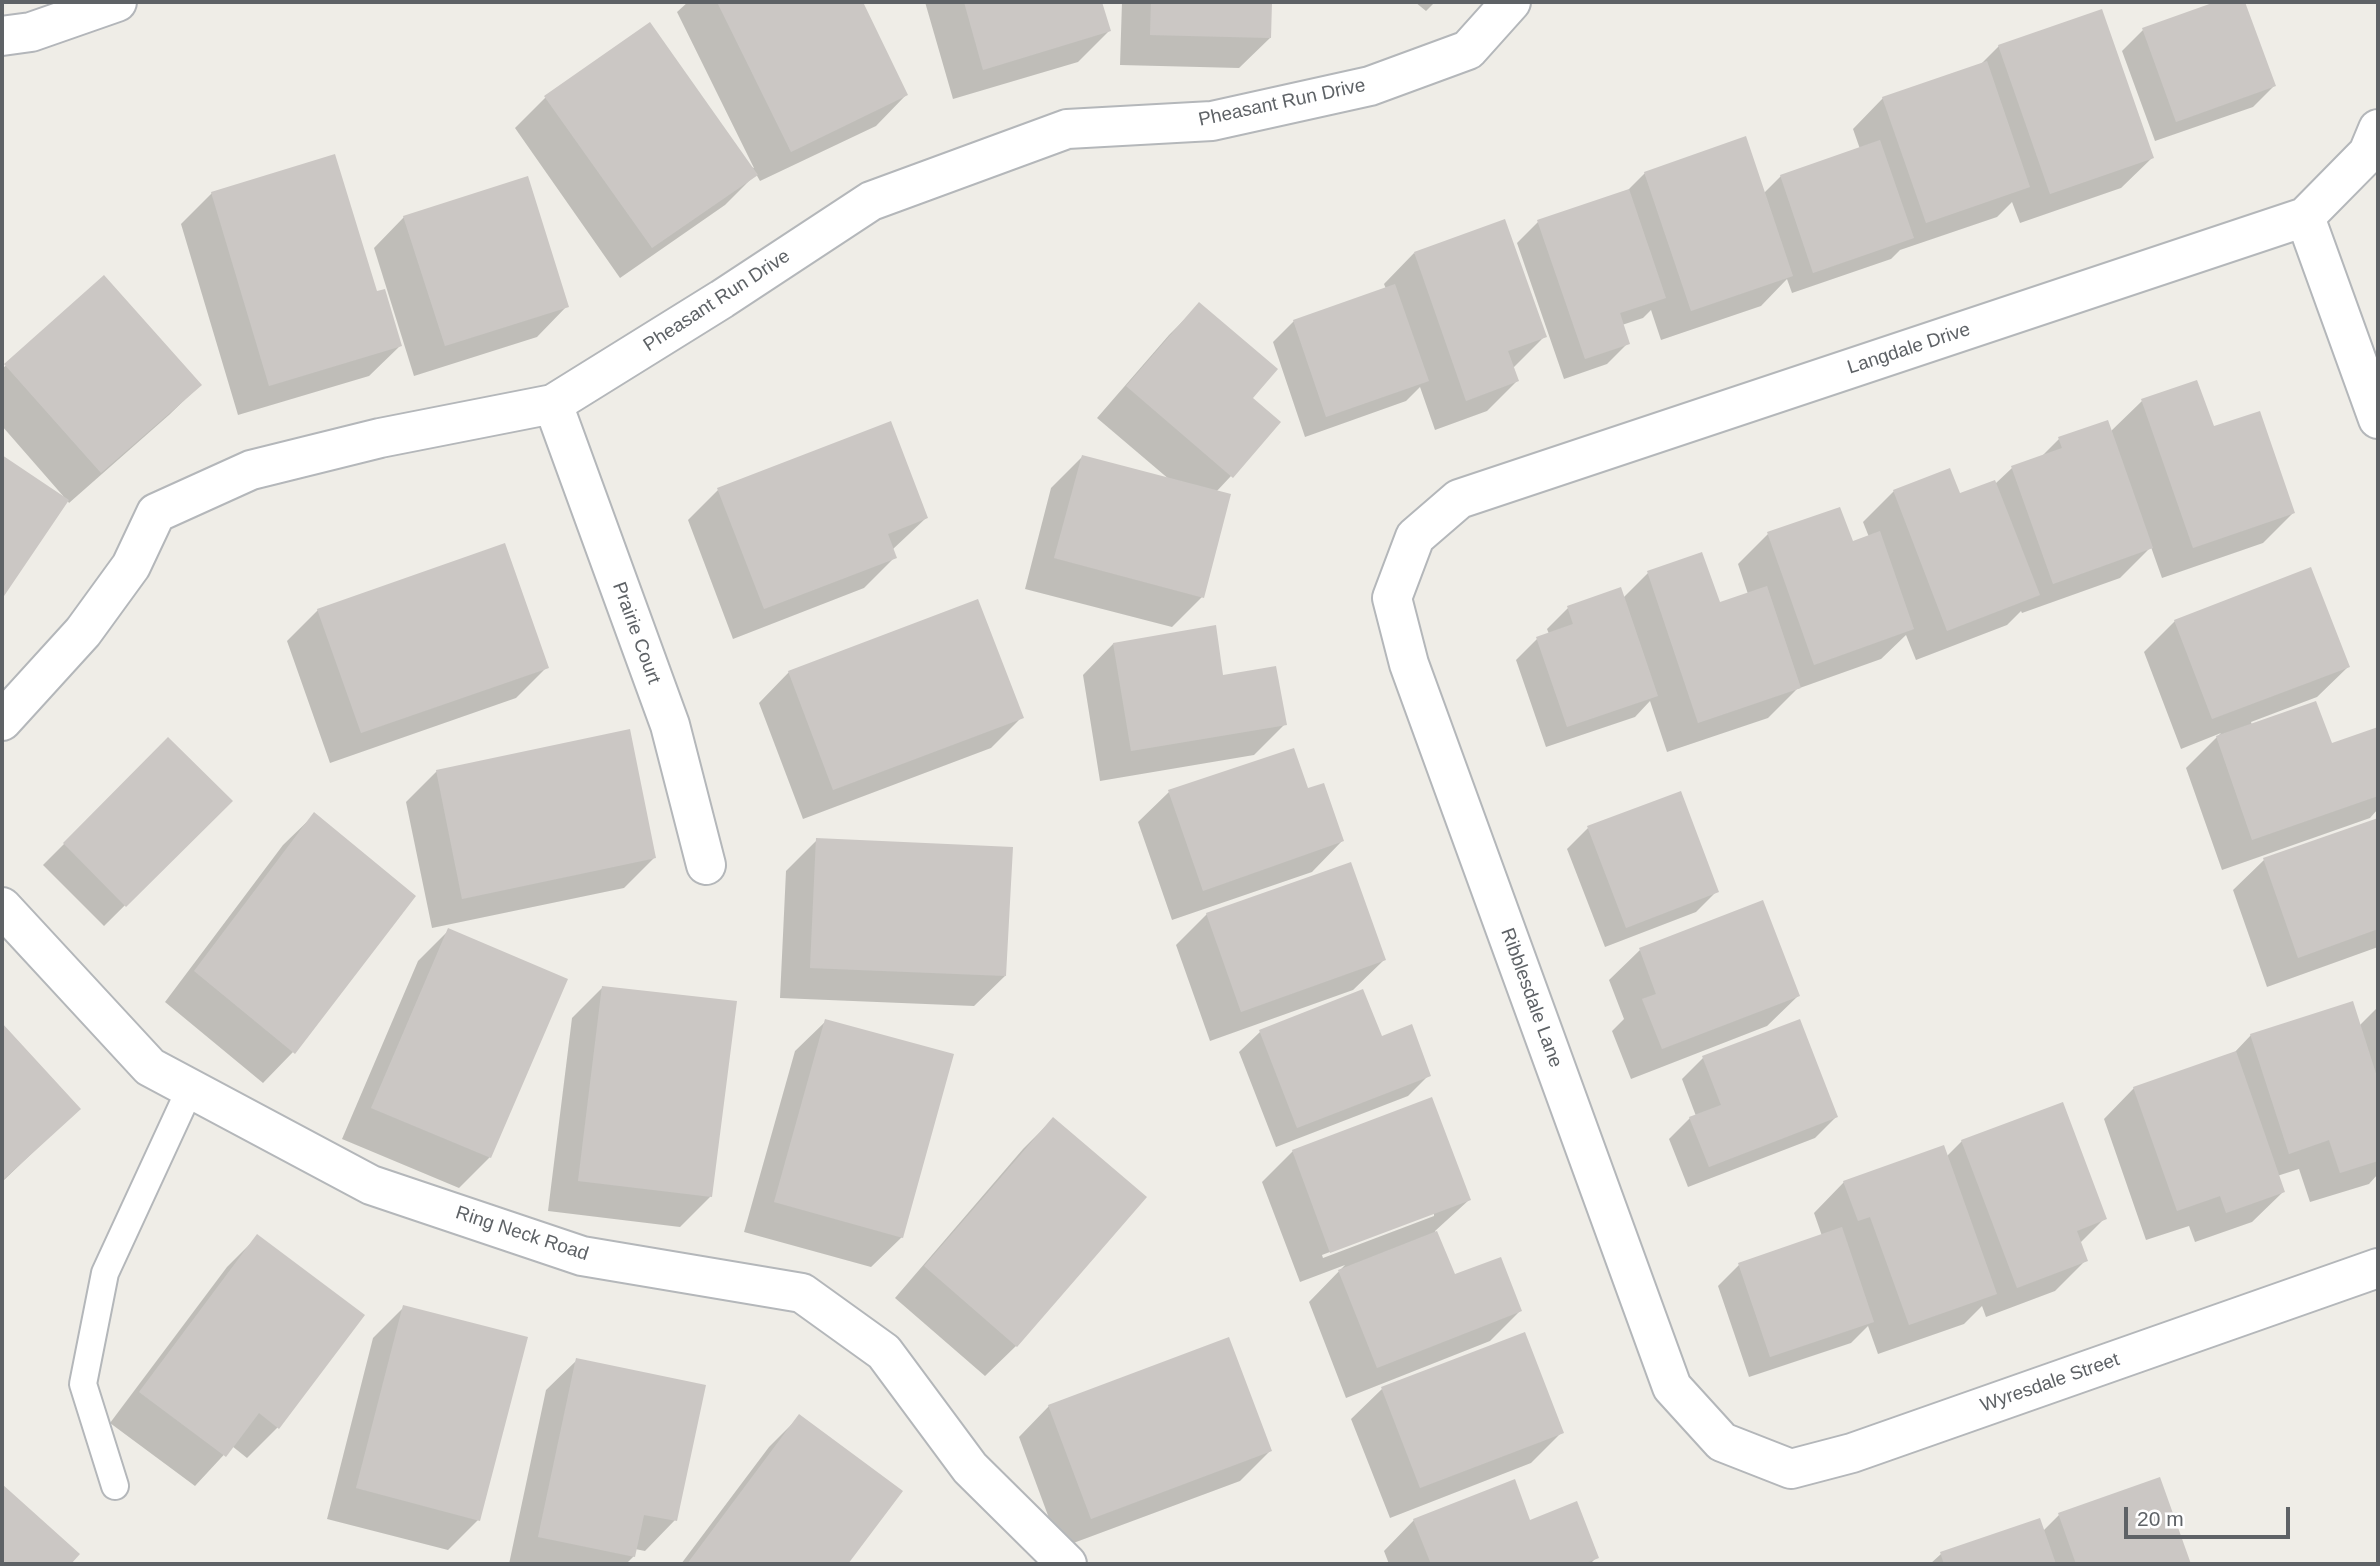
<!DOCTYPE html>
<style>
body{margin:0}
#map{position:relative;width:2380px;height:1566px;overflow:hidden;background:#efede7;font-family:Helvetica,sans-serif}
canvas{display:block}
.frame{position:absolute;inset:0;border:4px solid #5e6266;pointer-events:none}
.scale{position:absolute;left:2124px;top:1507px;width:166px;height:32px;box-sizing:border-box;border:4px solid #5e6266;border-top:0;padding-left:9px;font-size:21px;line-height:24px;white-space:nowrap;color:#5e6266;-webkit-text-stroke:5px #fff;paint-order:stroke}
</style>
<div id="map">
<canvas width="2380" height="1566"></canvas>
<div class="frame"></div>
<div class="scale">20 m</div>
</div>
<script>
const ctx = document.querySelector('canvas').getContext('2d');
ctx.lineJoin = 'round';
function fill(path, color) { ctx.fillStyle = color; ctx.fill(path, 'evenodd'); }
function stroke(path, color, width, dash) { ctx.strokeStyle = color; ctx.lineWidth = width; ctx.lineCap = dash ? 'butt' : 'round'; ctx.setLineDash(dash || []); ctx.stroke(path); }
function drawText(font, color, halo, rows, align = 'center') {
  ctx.font = font + ' Helvetica,sans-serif'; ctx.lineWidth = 5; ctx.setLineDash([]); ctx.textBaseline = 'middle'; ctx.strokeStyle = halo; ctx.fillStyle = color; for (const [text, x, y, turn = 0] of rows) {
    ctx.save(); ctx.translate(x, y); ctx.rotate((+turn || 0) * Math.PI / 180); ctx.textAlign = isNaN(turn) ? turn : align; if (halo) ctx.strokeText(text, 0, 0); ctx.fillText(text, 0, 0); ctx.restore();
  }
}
fill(new Path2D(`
 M 688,2 L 861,2 L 906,95 L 876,126 L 760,181 L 756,174 L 725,205 L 620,278 L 515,128 L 546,97 L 754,168 L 677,12 Z
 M 925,2 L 1100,2 L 1109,31 L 1078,62 L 953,99 Z
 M 1122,2 L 1271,2 L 1270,38 L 1239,68 L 1120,65 Z
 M 1415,2 L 1435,2 L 1426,11 Z
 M 2220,2 L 2244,2 L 2274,86 L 2253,107 L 2155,141 L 2122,51 L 2143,30 Z
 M 1999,46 L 2152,158 L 2121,188 L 2020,223 L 2012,202 L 1997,217 L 1900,250 L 1891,259 L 1792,293 L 1787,279 L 1761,306 L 1661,340 L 1651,310 L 1643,318 L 1622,325 L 1628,343 L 1607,364 L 1564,379 L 1517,243 L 1538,222 L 1627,191 L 1645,173 L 1763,194 L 1781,176 L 1860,149 L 1853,129 L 1883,98 L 1981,64 Z
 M 212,193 L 375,293 L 400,346 L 369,376 L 238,415 L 181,224 Z
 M 404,217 L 567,306 L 537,337 L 414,376 L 374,248 Z
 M 1414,253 L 1545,336 L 1513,368 L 1517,381 L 1487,411 L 1435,430 L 1420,387 L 1406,401 L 1305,437 L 1273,342 L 1294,321 L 1386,289 L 1384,284 Z
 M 104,277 L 200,385 L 169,415 L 69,503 L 67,500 L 2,596 L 2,457 L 64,497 L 2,426 L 2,369 Z
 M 1199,305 L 1250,398 L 1231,476 L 1216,492 L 1202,597 L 1172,627 L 1025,589 L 1051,488 L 1082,457 L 1170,480 L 1097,418 L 1169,335 Z
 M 2142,401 L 2213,429 L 2293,513 L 2263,543 L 2162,578 L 2151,547 L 2120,578 L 2022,613 L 2021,611 L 2007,625 L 1916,660 L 1906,635 L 1881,659 L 1797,689 L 1768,718 L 1667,752 L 1650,701 L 1635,717 L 1546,747 L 1516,660 L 1537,639 L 1549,634 L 1547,629 L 1568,608 L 1623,598 L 1648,573 L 1719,605 L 1748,594 L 1738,564 L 1768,534 L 1852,543 L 1869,537 L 1863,522 L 1894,491 L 1959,496 L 1995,484 L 2012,468 L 2041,457 L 2059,439 L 2110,432 Z
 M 718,490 L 926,518 L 892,550 L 895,557 L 864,588 L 733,639 L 688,520 Z
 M 318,610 L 547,667 L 516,698 L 330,763 L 287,641 Z
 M 2175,621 L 2348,667 L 2317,697 L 2251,722 L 2252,725 L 2331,745 L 2378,729 L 2378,809 L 2370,818 L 2222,870 L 2186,768 L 2221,733 L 2181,749 L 2144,652 Z
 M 1113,644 L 1222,677 L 1285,724 L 1254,755 L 1100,781 L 1083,675 Z
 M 789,672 L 1022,717 L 991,748 L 803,819 L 759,703 Z
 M 168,740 L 230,801 L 104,926 L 43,865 Z
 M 437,771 L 654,858 L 624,888 L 432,928 L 406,802 Z
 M 1307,791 L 1342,841 L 1312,872 L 1172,920 L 1138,822 L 1169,792 Z
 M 314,815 L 293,1052 L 263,1083 L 165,1002 L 283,845 Z
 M 2378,820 L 2378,947 L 2267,987 L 2233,890 L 2264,860 Z
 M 1588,828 L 1717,891 L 1696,912 L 1605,947 L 1567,849 Z
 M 817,840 L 1005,976 L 974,1006 L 780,998 L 786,871 Z
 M 1762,902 L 1798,996 L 1767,1026 L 1631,1079 L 1612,1031 L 1624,1019 L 1609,980 L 1640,950 Z
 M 1207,914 L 1384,960 L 1353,990 L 1210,1041 L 1176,945 Z
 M 449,930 L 490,1157 L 459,1188 L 342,1139 L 418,961 Z
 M 602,988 L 711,1196 L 680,1227 L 548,1211 L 572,1018 Z
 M 2378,1007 L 2378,1174 L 2369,1184 L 2310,1202 L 2299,1169 L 2277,1176 L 2283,1192 L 2252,1222 L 2195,1242 L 2189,1226 L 2146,1240 L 2104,1119 L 2134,1088 L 2233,1054 L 2251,1035 L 2359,1026 Z
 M 826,1021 L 902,1237 L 871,1267 L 744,1232 L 795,1051 Z
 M 2,1025 L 78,1109 L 2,1182 Z
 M 1260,1032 L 1381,1038 L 1429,1075 L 1408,1096 L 1276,1147 L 1239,1052 Z
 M 1703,1058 L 1836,1117 L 1815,1138 L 1688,1187 L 1669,1139 L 1690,1118 L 1696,1116 L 1682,1079 Z
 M 1053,1119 L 1016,1346 L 985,1376 L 895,1298 L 1023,1149 Z
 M 1962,1141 L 2105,1218 L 2080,1243 L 2086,1260 L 2055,1291 L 1986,1317 L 1982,1306 L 1964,1324 L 1878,1354 L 1868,1326 L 1851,1343 L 1749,1377 L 1718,1286 L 1739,1265 L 1822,1236 L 1814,1213 L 1844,1182 L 1946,1157 Z
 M 1293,1151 L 1469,1200 L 1435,1231 L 1454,1277 L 1520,1311 L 1490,1341 L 1346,1398 L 1309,1302 L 1345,1265 L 1300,1282 L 1262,1182 ZM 1434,1212 L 1434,1216 L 1323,1258 L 1322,1255 Z
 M 257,1237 L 278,1427 L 247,1458 L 232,1446 L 195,1486 L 110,1423 L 227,1267 Z
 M 404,1307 L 478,1520 L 448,1550 L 327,1519 L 373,1338 Z
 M 577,1360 L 675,1520 L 645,1551 L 635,1549 L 634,1556 L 626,1564 L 509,1564 L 546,1390 Z
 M 1382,1389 L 1562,1432 L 1531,1463 L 1390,1518 L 1351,1419 Z
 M 1049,1406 L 1270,1451 L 1240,1481 L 1060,1548 L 1019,1437 Z
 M 799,1417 L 900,1491 L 845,1564 L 681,1564 L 769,1447 Z
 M 2159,1479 L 2189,1564 L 1930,1564 L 1941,1554 L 2039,1520 L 2043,1531 L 2059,1515 Z
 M 2,1487 L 77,1554 L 68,1564 L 2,1564 Z
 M 1414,1520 L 1529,1522 L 1597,1557 L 1590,1564 L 1389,1564 L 1384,1551 Z`), '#0003');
fill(new Path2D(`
 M 717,2 L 863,2 L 908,95 L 791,152 Z
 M 964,2 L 1102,2 L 1111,31 L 983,70 Z
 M 1151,2 L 1272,2 L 1271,38 L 1150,35 Z
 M 2215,2 L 2245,2 L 2276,86 L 2176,122 L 2142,28 Z
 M 2102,9 L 2154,158 L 2050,194 L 1998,45 Z
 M 650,22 L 758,175 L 652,248 L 544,96 Z
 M 1987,61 L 2030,187 L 1926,223 L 1882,97 Z
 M 1746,136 L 1793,276 L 1691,311 L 1644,172 Z
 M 1880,140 L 1914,238 L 1813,273 L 1780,175 Z
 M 335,154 L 377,291 L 385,289 L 402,346 L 269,386 L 211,192 Z
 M 528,176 L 569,307 L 445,346 L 403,216 Z
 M 1629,189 L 1666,298 L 1620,313 L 1630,344 L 1585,359 L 1537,220 Z
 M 1505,219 L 1547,337 L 1508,351 L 1519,381 L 1466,401 L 1414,252 Z
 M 104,275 L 202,385 L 101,473 L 4,364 Z
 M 1395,284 L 1429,381 L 1326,417 L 1293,320 Z
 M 1199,302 L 1278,369 L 1253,398 L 1281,422 L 1233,478 L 1126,386 Z
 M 2197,380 L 2214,426 L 2260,411 L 2295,513 L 2193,548 L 2141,399 Z
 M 2108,420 L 2153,548 L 2053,584 L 2011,466 L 2062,448 L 2058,437 Z
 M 891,421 L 928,518 L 888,534 L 897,558 L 764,609 L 717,488 Z
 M 2,455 L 69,500 L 2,599 Z
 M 1082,455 L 1231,494 L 1204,598 L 1054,558 Z
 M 1950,468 L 1960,493 L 1995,480 L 2040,595 L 1947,631 L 1893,490 Z
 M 1840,507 L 1853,541 L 1880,531 L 1914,629 L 1814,665 L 1767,532 Z
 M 505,543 L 549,668 L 361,733 L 317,609 Z
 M 1702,552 L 1720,602 L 1767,586 L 1801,688 L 1698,723 L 1647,571 Z
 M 2311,567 L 2350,667 L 2212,719 L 2174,620 Z
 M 1621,587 L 1658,696 L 1567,727 L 1536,637 L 1573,624 L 1567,606 Z
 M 978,599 L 1024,718 L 833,790 L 788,671 Z
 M 1216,625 L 1223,675 L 1276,666 L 1287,725 L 1131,751 L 1113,643 Z
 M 2316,701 L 2332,743 L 2378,727 L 2378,796 L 2252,840 L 2216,736 Z
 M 630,729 L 656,858 L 462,899 L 436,770 Z
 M 168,737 L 233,801 L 126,907 L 63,843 Z
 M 1294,748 L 1308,788 L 1324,783 L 1344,841 L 1203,891 L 1168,790 Z
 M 1681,791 L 1719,892 L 1626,928 L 1587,826 Z
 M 314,812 L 416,896 L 295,1054 L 194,971 Z
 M 2378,818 L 2378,929 L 2298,958 L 2263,858 Z
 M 816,838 L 1013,847 L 1006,976 L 810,968 Z
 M 1351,862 L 1386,960 L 1241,1012 L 1206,913 Z
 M 1763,900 L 1800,996 L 1662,1049 L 1642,999 L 1656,994 L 1639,948 Z
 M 448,928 L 568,979 L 491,1158 L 371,1108 Z
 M 602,986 L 737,1001 L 712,1197 L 578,1181 Z
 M 1363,989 L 1382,1036 L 1412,1024 L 1431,1076 L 1297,1128 L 1259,1030 Z
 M 2353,1001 L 2378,1080 L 2378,1161 L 2340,1173 L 2329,1140 L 2289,1154 L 2250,1034 Z
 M 825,1019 L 954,1054 L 903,1238 L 774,1202 Z
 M 1800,1019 L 1838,1117 L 1709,1167 L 1689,1117 L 1721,1105 L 1702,1056 Z
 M 2,1023 L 81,1109 L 2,1181 Z
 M 2236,1051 L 2285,1192 L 2226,1213 L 2220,1196 L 2177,1211 L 2133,1087 Z
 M 1432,1097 L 1471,1200 L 1330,1253 L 1292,1150 Z
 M 2063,1102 L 2107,1219 L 2077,1231 L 2088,1261 L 2017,1288 L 1961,1140 Z
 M 1053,1117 L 1147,1197 L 1017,1347 L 924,1266 Z
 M 1944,1145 L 1997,1294 L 1909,1325 L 1870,1217 L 1858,1221 L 1843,1181 Z
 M 1842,1227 L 1874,1322 L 1770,1357 L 1738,1263 Z
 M 1437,1231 L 1455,1274 L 1501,1257 L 1522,1311 L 1377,1368 L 1338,1270 Z
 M 257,1234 L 365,1315 L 279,1429 L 259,1413 L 226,1457 L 139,1392 Z
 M 403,1305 L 528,1337 L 480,1521 L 356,1488 Z
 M 1525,1332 L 1564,1433 L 1420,1488 L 1381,1387 Z
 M 1229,1337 L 1272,1451 L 1091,1519 L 1048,1405 Z
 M 576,1358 L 706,1385 L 677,1521 L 644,1515 L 635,1557 L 538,1537 Z
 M 799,1414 L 903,1491 L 848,1564 L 687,1564 Z
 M 2160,1477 L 2191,1564 L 2076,1564 L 2058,1513 Z
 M 1515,1479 L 1530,1520 L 1577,1501 L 1599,1558 L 1583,1564 L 1431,1564 L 1413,1519 Z
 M 2,1484 L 80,1554 L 71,1564 L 2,1564 Z
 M 2040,1518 L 2056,1564 L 1944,1564 L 1940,1552 Z`), '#cbc7c4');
const lane = new Path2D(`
 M 115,1486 L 83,1384 L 105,1273 L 190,1089`);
const street = new Path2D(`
 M 2378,129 L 2368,153 L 2305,217 L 1459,499 L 1415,537 L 1392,598 L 1409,664 L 1672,1387 L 1722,1442 L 1791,1469 L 1852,1453 L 2378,1268
 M 2305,217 L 2378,419
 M 553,404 L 670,725 L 706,865
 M 2,721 L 83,632 L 131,566 L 156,513 L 251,470 L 380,438 L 553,404 L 722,299 L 871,201 L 1067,129 L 1212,121 L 1370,86 L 1468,50 L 1511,2
 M 2,907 L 150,1067 L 371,1185 L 582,1256 L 802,1293 L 884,1352 L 970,1468 L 1067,1564`);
const secondary = new Path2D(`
 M 2,36 L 31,32 L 117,2`);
stroke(lane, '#b4b7ba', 30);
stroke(street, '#b4b7ba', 42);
stroke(secondary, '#b3b6ba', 42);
stroke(lane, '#fff', 26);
stroke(street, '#fff', 38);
stroke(secondary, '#fff', 38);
drawText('19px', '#5e6266', '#fff', [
 ["Pheasant Run Drive",1282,103,-12],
 ["Pheasant Run Drive",717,301,-33],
 ["Langdale Drive",1909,349,-18],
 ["Prairie Court",636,633,70],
 ["Ribblesdale Lane",1531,998,70],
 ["Ring Neck Road",522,1234,18],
 ["Wyresdale Street",2050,1383,-19]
]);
</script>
